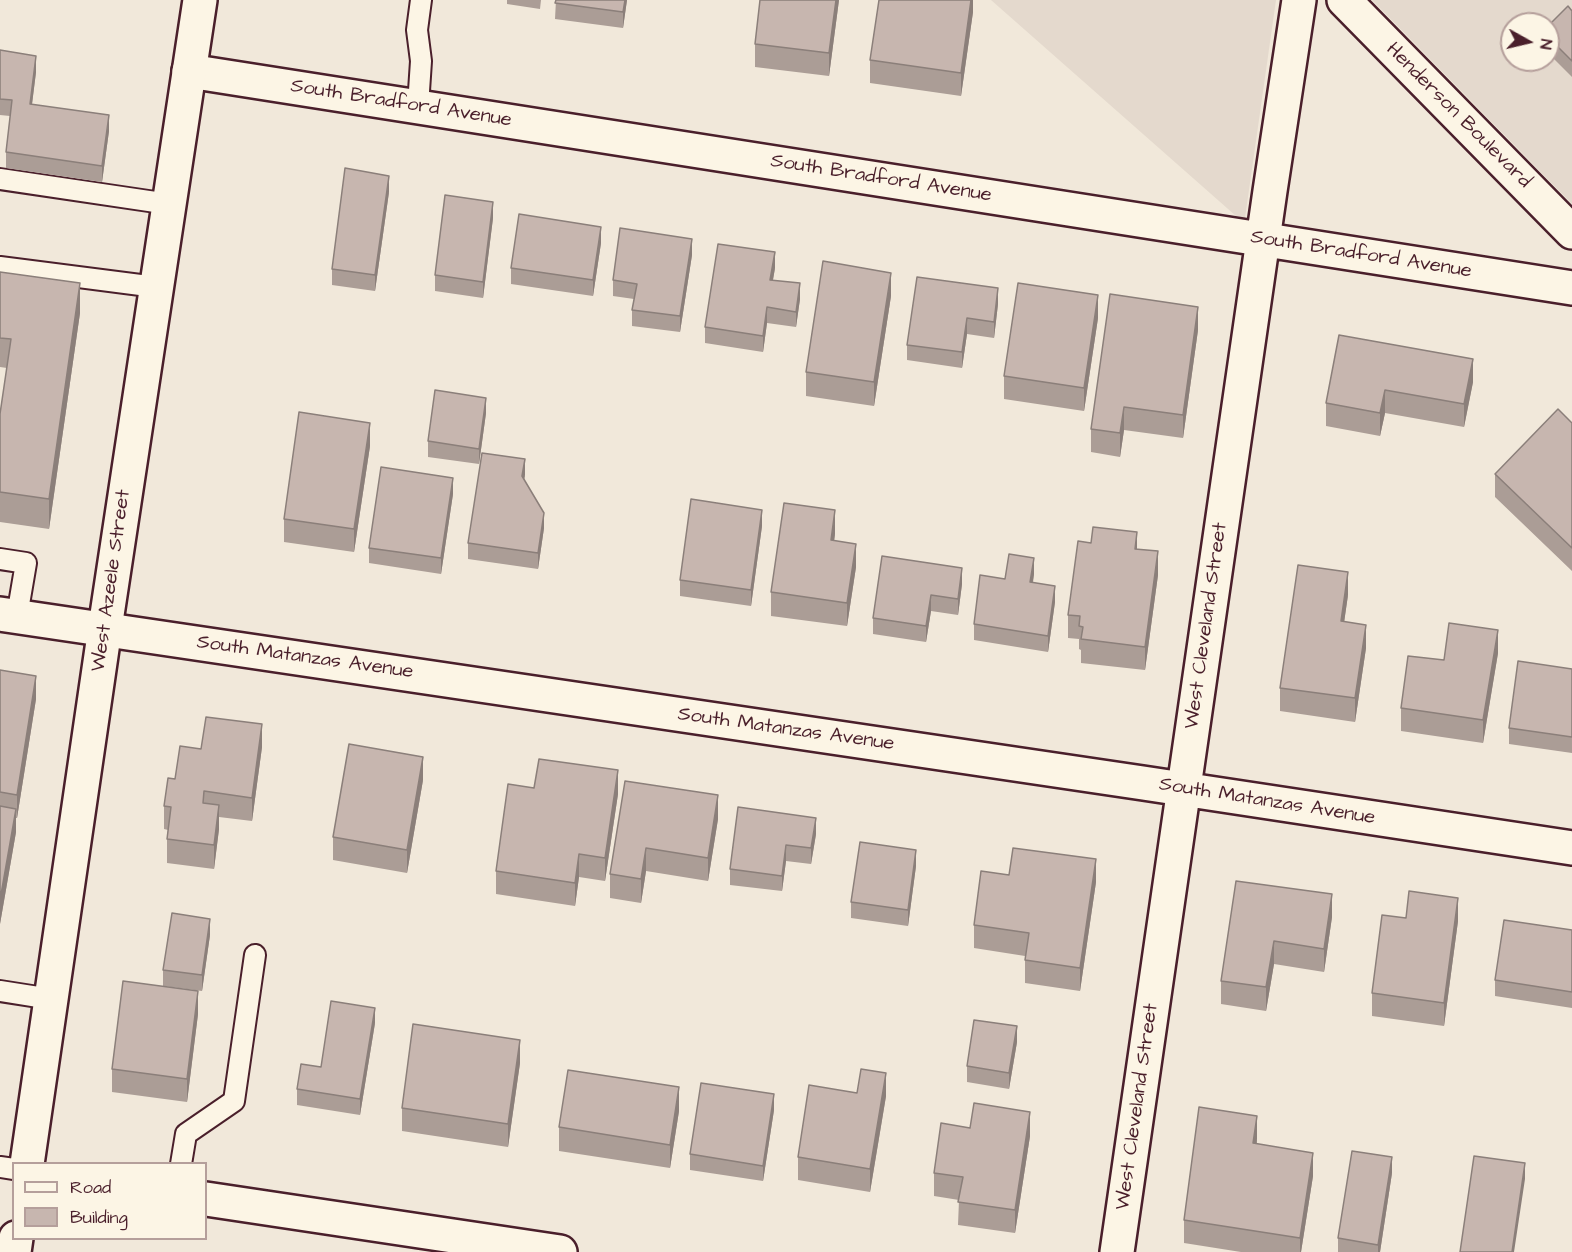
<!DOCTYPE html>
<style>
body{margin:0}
#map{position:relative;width:1572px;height:1252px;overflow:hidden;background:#f1e8da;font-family:"Architects Daughter",sans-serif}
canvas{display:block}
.legend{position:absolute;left:12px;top:1162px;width:195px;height:78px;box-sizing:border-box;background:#fcf5e5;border:2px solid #b59f9b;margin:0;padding:8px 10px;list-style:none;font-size:18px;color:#4a1f2b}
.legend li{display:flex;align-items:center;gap:12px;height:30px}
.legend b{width:30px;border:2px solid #b59f9b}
.north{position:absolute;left:1500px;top:12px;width:60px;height:60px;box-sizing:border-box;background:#fcf5e5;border:2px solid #b59f9b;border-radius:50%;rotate:98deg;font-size:16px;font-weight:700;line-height:24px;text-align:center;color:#4a1f2b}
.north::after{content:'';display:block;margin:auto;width:21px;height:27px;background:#4a1f2b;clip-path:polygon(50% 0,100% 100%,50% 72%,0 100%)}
</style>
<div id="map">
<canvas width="1572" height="1252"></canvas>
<ul class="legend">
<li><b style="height:8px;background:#fcf5e5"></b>Road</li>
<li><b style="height:16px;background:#c7b6af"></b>Building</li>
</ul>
<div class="north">N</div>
</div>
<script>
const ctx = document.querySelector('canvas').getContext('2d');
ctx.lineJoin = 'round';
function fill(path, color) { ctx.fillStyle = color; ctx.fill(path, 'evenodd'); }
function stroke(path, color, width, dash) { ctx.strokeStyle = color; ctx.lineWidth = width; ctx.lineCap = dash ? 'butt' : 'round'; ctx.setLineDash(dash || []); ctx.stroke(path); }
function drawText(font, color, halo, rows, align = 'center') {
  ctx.font = font + ' "Architects Daughter",sans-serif'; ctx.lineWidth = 6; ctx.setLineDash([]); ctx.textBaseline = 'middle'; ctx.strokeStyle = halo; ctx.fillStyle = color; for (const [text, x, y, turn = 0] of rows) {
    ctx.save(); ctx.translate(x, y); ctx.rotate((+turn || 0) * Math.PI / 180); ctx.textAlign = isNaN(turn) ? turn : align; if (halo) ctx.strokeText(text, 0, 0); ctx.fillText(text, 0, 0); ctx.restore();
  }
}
fill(new Path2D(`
 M 991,0 L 1276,0 L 1245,218 L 1236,216 Z
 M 1372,0 L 1572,0 L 1572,204 ZM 1512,24 L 1548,24 L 1548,60 L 1512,60 Z`), '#e4d9cd');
const service = new Path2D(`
 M 418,106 L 421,61 L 417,30 L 421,0
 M 0,179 L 169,204
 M 0,267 L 156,287
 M 0,559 L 26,563 L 17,616
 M 0,991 L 51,999
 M 181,1164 L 186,1134 L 234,1101 L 255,955
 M 0,1167 L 14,1169`);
const minor = new Path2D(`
 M 189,71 L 1572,288
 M 0,614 L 1143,783 L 1572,848
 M 206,1199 L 560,1252
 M 1117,1252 L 1270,191 L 1299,0`);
const secondary = new Path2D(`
 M 1344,0 L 1572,232
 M 27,1164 L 105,628 L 200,0
 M 14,1252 L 16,1238`);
stroke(service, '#4a1f2b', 24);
stroke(minor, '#4a1f2b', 38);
stroke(secondary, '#4a1f2b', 38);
stroke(service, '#fcf5e5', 20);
stroke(minor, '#fcf5e5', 33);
stroke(secondary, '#fcf5e5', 33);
fill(new Path2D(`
 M 507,0 L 541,0 L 540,9 L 507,4 Z
 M 556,0 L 627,0 L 623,28 L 555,19 Z
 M 839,0 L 829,76 L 755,67 L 755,44 Z
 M 973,0 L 973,12 L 961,96 L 870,83 L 870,60 Z
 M 1572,11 L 1572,77 L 1548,53 L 1548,26 Z
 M 0,50 L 36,72 L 32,104 L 109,131 L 102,182 L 6,168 L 6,152 L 10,116 L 0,115 Z
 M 389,192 L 375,291 L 332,285 L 332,269 Z
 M 493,218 L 483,298 L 435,291 L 435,275 Z
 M 601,243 L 593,296 L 511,284 L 511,268 Z
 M 692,255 L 680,332 L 632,326 L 632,310 L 634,299 L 613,296 L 613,280 Z
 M 775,268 L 773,280 L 800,299 L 796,327 L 767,323 L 763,352 L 705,343 L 705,327 Z
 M 0,272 L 80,313 L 49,529 L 0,522 L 0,414 L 7,368 L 0,367 Z
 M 891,296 L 874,406 L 806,396 L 806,372 Z
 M 998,304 L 994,338 L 967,334 L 962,368 L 907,360 L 907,345 Z
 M 1098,318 L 1084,411 L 1004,399 L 1004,376 Z
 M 1198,330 L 1183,438 L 1124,430 L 1120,457 L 1091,452 L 1091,429 Z
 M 1339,335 L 1473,382 L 1464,427 L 1385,413 L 1380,436 L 1326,426 L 1326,403 Z
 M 486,413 L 479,464 L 428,457 L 428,441 Z
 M 1572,423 L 1572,571 L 1495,497 L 1495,474 Z
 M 370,446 L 354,552 L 284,542 L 284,519 Z
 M 525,475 L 524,479 L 544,528 L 538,569 L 468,559 L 468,543 Z
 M 453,494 L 441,574 L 369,563 L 369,548 Z
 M 762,526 L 751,606 L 680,596 L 680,580 Z
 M 835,534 L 834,541 L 856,567 L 847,626 L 771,616 L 771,592 Z
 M 1137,549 L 1158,575 L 1145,670 L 1081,663 L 1081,650 L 1079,649 L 1079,639 L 1068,638 L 1068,615 Z
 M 962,568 L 962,584 L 958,615 L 931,611 L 926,642 L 873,634 L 873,618 Z
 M 1034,574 L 1033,583 L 1055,602 L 1048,652 L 974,640 L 974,624 L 1005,579 Z
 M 1348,595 L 1344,622 L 1366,648 L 1355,722 L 1280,711 L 1280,688 Z
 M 1498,653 L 1483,743 L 1401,731 L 1401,708 L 1444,660 Z
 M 1572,669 L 1572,753 L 1509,744 L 1509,728 Z
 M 0,670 L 36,699 L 17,818 L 16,818 L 16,832 L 0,924 Z
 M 262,747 L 252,821 L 219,817 L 219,829 L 214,869 L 167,863 L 167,839 L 168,830 L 164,829 L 164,806 L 175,779 L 201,749 Z
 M 423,780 L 407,873 L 333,860 L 333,837 Z
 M 625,781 L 718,819 L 708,881 L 646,871 L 641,903 L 610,898 L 610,874 Z
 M 534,788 L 618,794 L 605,881 L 579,877 L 575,906 L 496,894 L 496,871 Z
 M 816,834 L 811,864 L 786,861 L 782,891 L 730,885 L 730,869 Z
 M 916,866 L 908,926 L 851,918 L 851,902 Z
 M 1236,881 L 1332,917 L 1324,972 L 1274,964 L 1266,1011 L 1221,1004 L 1221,981 Z
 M 1096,882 L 1080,991 L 1025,983 L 1025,956 L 974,948 L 974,925 Z
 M 1406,918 L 1458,921 L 1444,1026 L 1372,1016 L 1372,993 Z
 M 1572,930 L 1572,1008 L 1495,996 L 1495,980 Z
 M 210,935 L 202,991 L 163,986 L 163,970 Z
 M 198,1014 L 187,1102 L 112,1092 L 112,1069 Z
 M 375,1023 L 360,1115 L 297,1105 L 297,1089 L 321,1067 Z
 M 1017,1042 L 1009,1089 L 967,1082 L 967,1066 Z
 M 520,1063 L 508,1147 L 402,1131 L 402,1108 Z
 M 857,1093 L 886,1096 L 870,1192 L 798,1180 L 798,1157 Z
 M 774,1110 L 763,1181 L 690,1170 L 690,1154 Z
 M 679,1111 L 670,1168 L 559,1151 L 559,1127 Z
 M 970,1128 L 1030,1136 L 1015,1233 L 958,1225 L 959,1200 L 934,1196 L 934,1173 Z
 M 1257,1139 L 1257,1144 L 1313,1176 L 1301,1252 L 1241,1252 L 1184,1243 L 1184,1220 Z
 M 1392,1173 L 1380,1252 L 1338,1252 L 1338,1238 Z`), '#ab9d96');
fill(new Path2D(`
 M 625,0 L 627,0 L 623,28 L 623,12 Z
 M 836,0 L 839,0 L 829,76 L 829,53 Z
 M 971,0 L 973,0 L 973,12 L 961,96 L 961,73 Z
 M 36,56 L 36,72 L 30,120 L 30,104 Z
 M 109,115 L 109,131 L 102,182 L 102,166 Z
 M 389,176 L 389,192 L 375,291 L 375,275 Z
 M 493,202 L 493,218 L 483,298 L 483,282 Z
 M 601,227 L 601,243 L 593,296 L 593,280 Z
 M 692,239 L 692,255 L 680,332 L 680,316 Z
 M 775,252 L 775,268 L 770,296 L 770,280 Z
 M 891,273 L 891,296 L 874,406 L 874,382 Z
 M 80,283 L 80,313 L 49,529 L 49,499 Z
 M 800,283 L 800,299 L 796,327 L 796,312 Z
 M 998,288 L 998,304 L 994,338 L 994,322 Z
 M 1098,295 L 1098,318 L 1084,411 L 1084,388 Z
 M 767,307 L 767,323 L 763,352 L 763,336 Z
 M 1198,307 L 1198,330 L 1183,438 L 1183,415 Z
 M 967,318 L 967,334 L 962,368 L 962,352 Z
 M 1473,359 L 1473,382 L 1464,427 L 1464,404 Z
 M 1385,390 L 1385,413 L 1380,436 L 1380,413 Z
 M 486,398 L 486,413 L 479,464 L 479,449 Z
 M 1124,407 L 1124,430 L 1120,457 L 1120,433 Z
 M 370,423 L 370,446 L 354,552 L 354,529 Z
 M 525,459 L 525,475 L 522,492 L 522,476 Z
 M 453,478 L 453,494 L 441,574 L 441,558 Z
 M 762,510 L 762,526 L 751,606 L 751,590 Z
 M 835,510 L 835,534 L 831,563 L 831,540 Z
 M 544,513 L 544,528 L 538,569 L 538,553 Z
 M 1137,532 L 1137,555 L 1135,549 Z
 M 856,544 L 856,567 L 847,626 L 847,603 Z
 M 1158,551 L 1158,575 L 1145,670 L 1145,647 Z
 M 1034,558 L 1034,574 L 1030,598 L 1030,582 Z
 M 962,568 L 962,584 L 958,615 L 958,599 Z
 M 1348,572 L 1348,595 L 1341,644 L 1341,621 Z
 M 1055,586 L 1055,602 L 1048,652 L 1048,636 Z
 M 931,595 L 931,611 L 926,642 L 926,626 Z
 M 1366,625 L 1366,648 L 1355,722 L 1355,698 Z
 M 1498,630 L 1498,653 L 1483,743 L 1483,720 Z
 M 36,676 L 36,699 L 17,818 L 17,795 Z
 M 262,724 L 262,747 L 252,821 L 252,798 Z
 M 423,757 L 423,780 L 407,873 L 407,850 Z
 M 618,770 L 618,794 L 605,881 L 605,858 Z
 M 718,795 L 718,819 L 708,881 L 708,858 Z
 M 219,805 L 219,829 L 214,869 L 214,845 Z
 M 16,809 L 16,832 L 0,924 L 0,900 Z
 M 816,818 L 816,834 L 811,864 L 811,848 Z
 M 786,845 L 786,861 L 782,891 L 782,876 Z
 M 646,848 L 646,871 L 641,903 L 641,879 Z
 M 916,850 L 916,866 L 908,926 L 908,910 Z
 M 579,854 L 579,877 L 575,906 L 575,883 Z
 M 1096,859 L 1096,882 L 1080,991 L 1080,968 Z
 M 1332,894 L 1332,917 L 1324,972 L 1324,949 Z
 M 1458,898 L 1458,921 L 1444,1026 L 1444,1003 Z
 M 210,919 L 210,935 L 202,991 L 202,975 Z
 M 1274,941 L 1274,964 L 1266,1011 L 1266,987 Z
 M 198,991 L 198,1014 L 187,1102 L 187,1079 Z
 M 375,1008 L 375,1023 L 360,1115 L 360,1099 Z
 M 1017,1026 L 1017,1042 L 1009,1089 L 1009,1073 Z
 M 520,1040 L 520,1063 L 508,1147 L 508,1124 Z
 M 886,1073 L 886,1096 L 870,1192 L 870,1169 Z
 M 679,1087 L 679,1111 L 670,1168 L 670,1145 Z
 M 774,1094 L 774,1110 L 763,1181 L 763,1166 Z
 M 1030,1112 L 1030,1136 L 1015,1233 L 1015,1210 Z
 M 1257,1116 L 1257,1139 L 1253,1166 L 1253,1143 Z
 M 1313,1153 L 1313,1176 L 1301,1252 L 1300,1252 L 1300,1238 Z
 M 1392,1157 L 1392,1173 L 1380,1252 L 1378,1252 L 1378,1245 Z
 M 1525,1163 L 1525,1179 L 1514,1252 L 1512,1252 Z`), '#8b7f7a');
const building = new Path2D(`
 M 556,0 L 625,0 L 623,12 L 555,3 Z
 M 760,0 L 836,0 L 829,53 L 755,44 Z
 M 879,0 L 971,0 L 961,73 L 870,60 Z
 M 1568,6 L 1572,11 L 1572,61 L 1548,37 L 1548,26 Z
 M 0,50 L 36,56 L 30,104 L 109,115 L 102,166 L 6,152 L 12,100 L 0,99 Z
 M 345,168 L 389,176 L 375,275 L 332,269 Z
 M 445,195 L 493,202 L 483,282 L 435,275 Z
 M 519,214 L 601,227 L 593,280 L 511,268 Z
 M 620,228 L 692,239 L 680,316 L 632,310 L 637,284 L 613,280 Z
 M 718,244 L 775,252 L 770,280 L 800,283 L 796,312 L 767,307 L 763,336 L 705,327 Z
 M 823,261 L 891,273 L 874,382 L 806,372 Z
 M 0,272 L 80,283 L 49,499 L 0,492 L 0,414 L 11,339 L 0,338 Z
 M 917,277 L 998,288 L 994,322 L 967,318 L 962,352 L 907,345 Z
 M 1018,283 L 1098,295 L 1084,388 L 1004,376 Z
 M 1110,294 L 1198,307 L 1183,415 L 1124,407 L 1120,433 L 1091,429 Z
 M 1339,335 L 1473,359 L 1464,404 L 1385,390 L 1380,413 L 1326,403 Z
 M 435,390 L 486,398 L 479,449 L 428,441 Z
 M 1558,409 L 1572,423 L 1572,548 L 1495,474 Z
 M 299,412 L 370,423 L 354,529 L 284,519 Z
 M 482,453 L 525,459 L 522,476 L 544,513 L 538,553 L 468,543 Z
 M 381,467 L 453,478 L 441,558 L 369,548 Z
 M 691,499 L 762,510 L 751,590 L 680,580 Z
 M 784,503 L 835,510 L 831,540 L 856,544 L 847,603 L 771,592 Z
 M 1093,527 L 1137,532 L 1135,549 L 1158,551 L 1145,647 L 1081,639 L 1083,627 L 1079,626 L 1080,616 L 1068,615 L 1078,541 L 1091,543 Z
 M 1009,554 L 1034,558 L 1030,582 L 1055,586 L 1048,636 L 974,624 L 980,575 L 1005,579 Z
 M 882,556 L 962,568 L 958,599 L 931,595 L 926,626 L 873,618 Z
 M 1298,565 L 1348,572 L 1341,621 L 1366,625 L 1355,698 L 1280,688 Z
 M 1449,623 L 1498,630 L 1483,720 L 1401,708 L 1408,656 L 1444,660 Z
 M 1518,661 L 1572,669 L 1572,737 L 1509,728 Z
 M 0,670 L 36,676 L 17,795 L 0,792 Z
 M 206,717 L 262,724 L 252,798 L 204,791 L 203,803 L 219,805 L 214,845 L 167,839 L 171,807 L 164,806 L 168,778 L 175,779 L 180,746 L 201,749 Z
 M 349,744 L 423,757 L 407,850 L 333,837 Z
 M 539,759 L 618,770 L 605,858 L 579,854 L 575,883 L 496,871 L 508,784 L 534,788 Z
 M 625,781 L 718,795 L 708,858 L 646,848 L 641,879 L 610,874 Z
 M 0,806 L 16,809 L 0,900 Z
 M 738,807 L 816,818 L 811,848 L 786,845 L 782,876 L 730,869 Z
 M 860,842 L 916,850 L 908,910 L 851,902 Z
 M 1013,848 L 1096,859 L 1080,968 L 1025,960 L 1029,933 L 974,925 L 981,871 L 1009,875 Z
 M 1236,881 L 1332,894 L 1324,949 L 1274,941 L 1266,987 L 1221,981 Z
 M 1409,891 L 1458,898 L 1444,1003 L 1372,993 L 1382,915 L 1406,918 Z
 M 172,913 L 210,919 L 202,975 L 163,970 Z
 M 1504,920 L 1572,930 L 1572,992 L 1495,980 Z
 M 123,981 L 198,991 L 187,1079 L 112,1069 Z
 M 331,1001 L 375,1008 L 360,1099 L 297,1089 L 301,1064 L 321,1067 Z
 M 974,1020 L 1017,1026 L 1009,1073 L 967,1066 Z
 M 413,1024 L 520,1040 L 508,1124 L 402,1108 Z
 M 861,1069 L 886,1073 L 870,1169 L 798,1157 L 809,1085 L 857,1093 Z
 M 568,1070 L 679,1087 L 670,1145 L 559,1127 Z
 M 701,1083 L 774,1094 L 763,1166 L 690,1154 Z
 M 974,1103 L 1030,1112 L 1015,1210 L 958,1202 L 963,1177 L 934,1173 L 941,1123 L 970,1128 Z
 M 1199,1107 L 1257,1116 L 1253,1143 L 1313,1153 L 1300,1238 L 1184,1220 Z
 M 1352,1151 L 1392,1157 L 1378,1245 L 1338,1238 Z
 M 1474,1156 L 1525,1163 L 1512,1252 L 1460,1252 Z`);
fill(building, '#c7b6af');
stroke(building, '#8b7f7a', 1.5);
drawText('20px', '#4a1f2b', '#fcf5e5', [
 ["South Bradford Avenue",401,104,9],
 ["Henderson Boulevard",1458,116,45],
 ["South Bradford Avenue",881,179,9],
 ["South Bradford Avenue",1361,255,9],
 ["West Azeele Street",112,581,-82],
 ["West Cleveland Street",1207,626,-82],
 ["South Matanzas Avenue",305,658,8],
 ["South Matanzas Avenue",786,730,8],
 ["South Matanzas Avenue",1267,802,9],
 ["West Cleveland Street",1138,1107,-82]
]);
</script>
